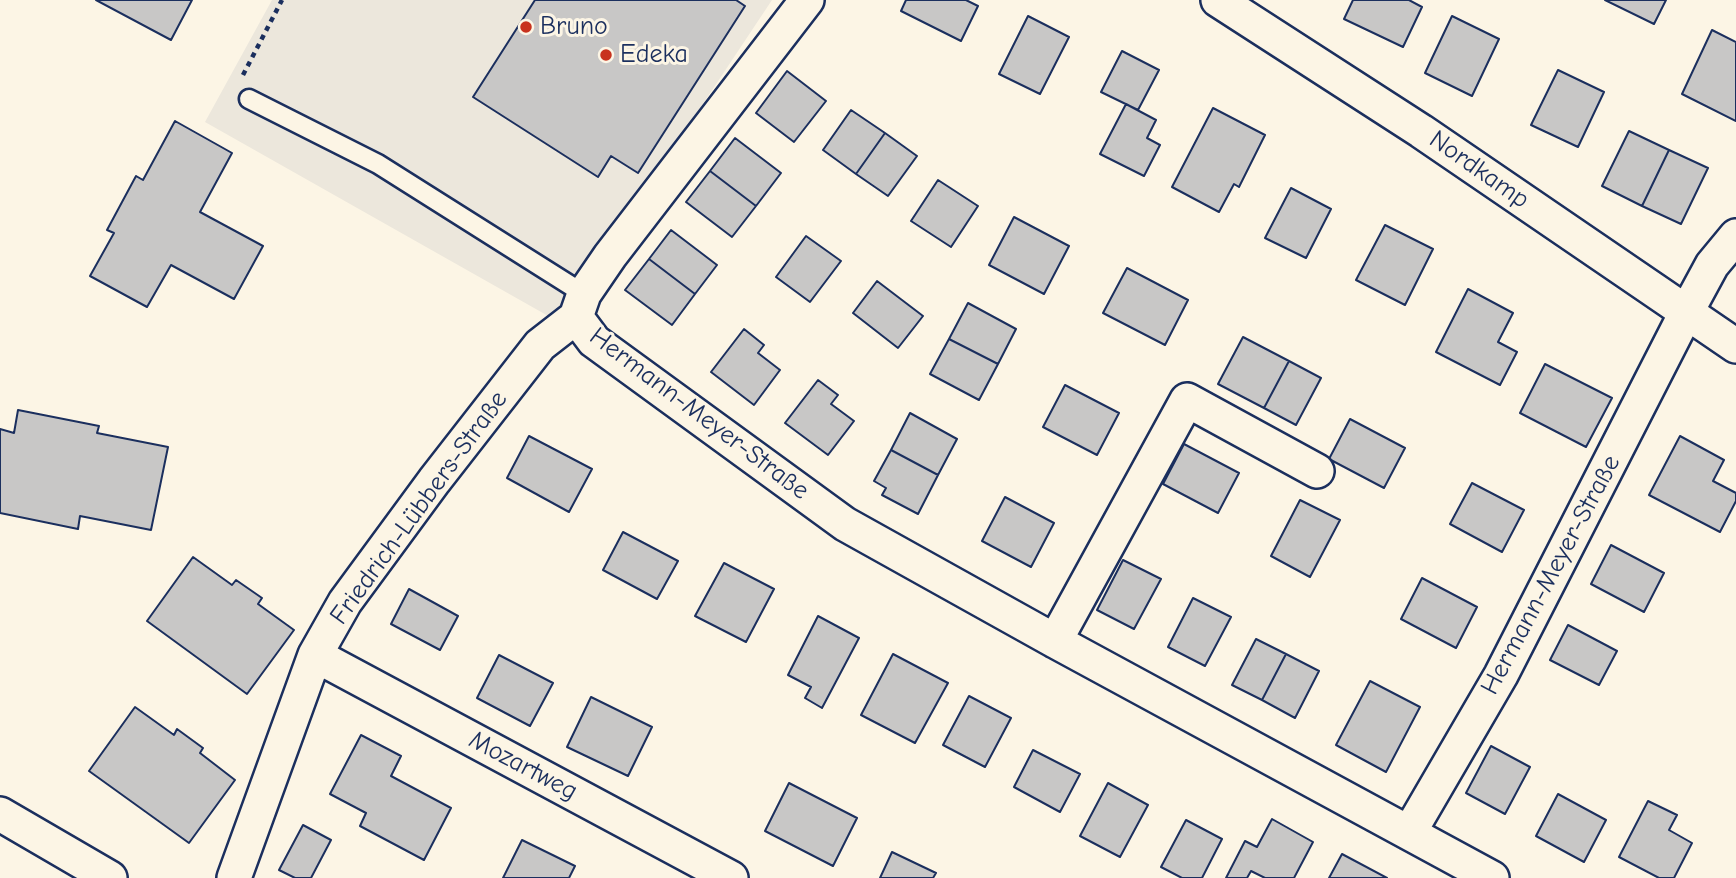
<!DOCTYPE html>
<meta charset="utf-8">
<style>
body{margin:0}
canvas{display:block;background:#fcf5e5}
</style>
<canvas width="1736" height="878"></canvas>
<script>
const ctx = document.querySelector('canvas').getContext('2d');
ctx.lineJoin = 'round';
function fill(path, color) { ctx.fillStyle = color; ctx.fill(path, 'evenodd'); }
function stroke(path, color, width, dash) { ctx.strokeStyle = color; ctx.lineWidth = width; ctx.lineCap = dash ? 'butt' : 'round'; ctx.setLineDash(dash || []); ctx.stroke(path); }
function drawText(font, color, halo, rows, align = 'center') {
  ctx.font = font + ' "Comic Neue",sans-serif'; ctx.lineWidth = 6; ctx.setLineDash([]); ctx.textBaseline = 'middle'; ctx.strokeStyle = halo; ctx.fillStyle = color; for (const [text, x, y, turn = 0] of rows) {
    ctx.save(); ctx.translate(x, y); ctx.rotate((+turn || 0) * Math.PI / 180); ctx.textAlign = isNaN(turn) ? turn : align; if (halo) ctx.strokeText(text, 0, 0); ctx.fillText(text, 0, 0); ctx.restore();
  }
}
fill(new Path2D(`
 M 272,0 L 772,0 L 599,260 L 550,317 L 205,122 Z`), '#ece7dc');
const building = new Path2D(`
 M 96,0 L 192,0 L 171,40 Z
 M 535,0 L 736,0 L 745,6 L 638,173 L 611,156 L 598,177 L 473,97 Z
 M 906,0 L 966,0 L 978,6 L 961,41 L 901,11 Z
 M 1353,0 L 1409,0 L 1422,7 L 1403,47 L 1344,19 Z
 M 1605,0 L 1666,0 L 1654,24 Z
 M 1028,16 L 1069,37 L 1040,94 L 999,74 Z
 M 1452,16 L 1499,39 L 1472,96 L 1425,73 Z
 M 1712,30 L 1736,42 L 1736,121 L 1682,94 Z
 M 1122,51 L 1159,70 L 1138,110 L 1101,92 Z
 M 1558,70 L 1604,92 L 1578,147 L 1531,125 Z
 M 787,71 L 826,101 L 794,142 L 756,113 Z
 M 1126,104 L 1156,120 L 1147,138 L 1160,145 L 1144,176 L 1100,154 Z
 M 1213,108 L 1265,135 L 1239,187 L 1234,184 L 1219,212 L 1172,187 Z
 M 851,110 L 885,133 L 856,174 L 823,150 Z
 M 175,121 L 232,153 L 200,212 L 263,246 L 234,299 L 171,265 L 147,307 L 90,276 L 114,233 L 107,230 L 136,176 L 143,180 Z
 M 1629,131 L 1669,150 L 1642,206 L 1602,186 Z
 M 885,133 L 917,156 L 888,196 L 856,174 Z
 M 735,138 L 781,173 L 756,206 L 710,171 Z
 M 1669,150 L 1708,168 L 1681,224 L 1642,206 Z
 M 710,171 L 756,206 L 732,237 L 686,202 Z
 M 938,180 L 978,206 L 951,247 L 911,221 Z
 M 1291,188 L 1331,209 L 1306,258 L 1265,238 Z
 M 1014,217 L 1069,246 L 1044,294 L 989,265 Z
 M 1385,225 L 1433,249 L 1405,305 L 1356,280 Z
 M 671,230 L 717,265 L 695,294 L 649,259 Z
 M 806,236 L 841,261 L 810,302 L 776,277 Z
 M 649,259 L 695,294 L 672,325 L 625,290 Z
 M 1127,268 L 1188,300 L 1165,345 L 1103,313 Z
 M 877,281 L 923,316 L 898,348 L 853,313 Z
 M 1468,289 L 1513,313 L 1498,342 L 1517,352 L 1500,385 L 1436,352 Z
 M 968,303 L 1016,329 L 998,364 L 949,339 Z
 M 744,329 L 764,345 L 758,353 L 780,370 L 754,405 L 711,372 Z
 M 1243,337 L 1289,361 L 1264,408 L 1218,384 Z
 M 949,339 L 998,364 L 979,400 L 930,374 Z
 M 1289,361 L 1321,378 L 1296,425 L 1264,408 Z
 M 1545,364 L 1612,398 L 1586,447 L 1520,413 Z
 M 818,380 L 838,395 L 831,404 L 854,421 L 828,455 L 785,423 Z
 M 1065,385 L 1119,413 L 1097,455 L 1043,427 Z
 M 18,410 L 99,426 L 97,433 L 168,447 L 151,530 L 80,516 L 78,529 L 0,513 L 0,429 L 14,433 Z
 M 910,413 L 957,439 L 938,475 L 891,450 Z
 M 1350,419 L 1405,448 L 1384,488 L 1329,459 Z
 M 529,436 L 592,469 L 569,512 L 507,478 Z
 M 1680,436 L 1724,460 L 1713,481 L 1736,493 L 1736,501 L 1720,532 L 1649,495 Z
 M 1184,444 L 1239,473 L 1218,513 L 1163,484 Z
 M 891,450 L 938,475 L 918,514 L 882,495 L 886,488 L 874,481 Z
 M 1472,483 L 1524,510 L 1502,552 L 1450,524 Z
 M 1005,497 L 1054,523 L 1031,567 L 982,541 Z
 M 1300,500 L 1340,520 L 1310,577 L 1271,556 Z
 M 623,532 L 678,561 L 657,599 L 603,570 Z
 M 1611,545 L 1664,573 L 1644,612 L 1591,584 Z
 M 193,557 L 232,585 L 236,580 L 262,598 L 258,604 L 294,630 L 247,694 L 147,621 Z
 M 1123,560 L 1161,579 L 1134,629 L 1097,610 Z
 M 724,563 L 774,589 L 746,642 L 695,616 Z
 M 1422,578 L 1477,607 L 1456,648 L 1401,619 Z
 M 409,589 L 458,616 L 440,650 L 391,624 Z
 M 1193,598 L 1231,617 L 1205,666 L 1168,647 Z
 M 818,616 L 859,638 L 822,708 L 805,698 L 811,687 L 788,675 Z
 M 1568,625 L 1617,651 L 1599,685 L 1550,660 Z
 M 1256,639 L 1286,654 L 1262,700 L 1232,685 Z
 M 893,654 L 948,683 L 915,743 L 861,715 Z
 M 1286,654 L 1319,671 L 1295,718 L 1262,700 Z
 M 499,655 L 553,683 L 530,726 L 477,698 Z
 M 1370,681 L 1420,707 L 1386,772 L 1336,745 Z
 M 969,696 L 1011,718 L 985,767 L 943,745 Z
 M 591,697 L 652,727 L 628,776 L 567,747 Z
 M 135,707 L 174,735 L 177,729 L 203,748 L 200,753 L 235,780 L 189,843 L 89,771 Z
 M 361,735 L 401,756 L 391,776 L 451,808 L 424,860 L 360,826 L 366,813 L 330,794 Z
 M 1491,746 L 1530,767 L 1505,814 L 1466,793 Z
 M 1033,750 L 1080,774 L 1060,812 L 1014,787 Z
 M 789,783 L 857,818 L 833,866 L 765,831 Z
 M 1108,783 L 1148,805 L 1120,857 L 1080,836 Z
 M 1558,794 L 1606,820 L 1584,862 L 1536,836 Z
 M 1648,801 L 1677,815 L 1669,830 L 1692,843 L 1674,878 L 1659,878 L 1619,857 Z
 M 1272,819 L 1313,842 L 1294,878 L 1265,878 L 1251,871 L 1247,878 L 1226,878 L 1245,841 L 1257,847 Z
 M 1186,820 L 1222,839 L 1202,878 L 1182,878 L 1161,867 Z
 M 303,825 L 331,840 L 311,878 L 295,878 L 279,870 Z
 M 522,840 L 575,866 L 569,878 L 503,878 Z
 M 892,852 L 936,873 L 933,878 L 880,878 Z
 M 1342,854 L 1387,878 L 1329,878 Z`);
fill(building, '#c8c7c6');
stroke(building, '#1b2f5e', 2);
const service = new Path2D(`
 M 249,99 L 378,164 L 584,294`);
const minor = new Path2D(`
 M 807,0 L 610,256 L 584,294 L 576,317 L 594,341 L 845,524 L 1055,641 L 1492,878
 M 1218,0 L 1421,131 L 1736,346
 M 1055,641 L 1187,400 L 1317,471
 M 315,655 L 731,878
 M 0,814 L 110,878
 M 1409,833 L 1501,675 L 1686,313 L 1712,265 L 1736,236
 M 234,878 L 315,655 L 345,602 L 434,481 L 540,345 L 576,317`);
stroke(service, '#1b2f5e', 23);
stroke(minor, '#1b2f5e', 38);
stroke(new Path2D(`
 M 243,75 L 282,0`), '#1b2f5e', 4.5, [5, 5]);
stroke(service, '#fcf5e5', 18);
stroke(minor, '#fcf5e5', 33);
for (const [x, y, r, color] of [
 [526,27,7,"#c8321e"],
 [606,55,7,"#c8321e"]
]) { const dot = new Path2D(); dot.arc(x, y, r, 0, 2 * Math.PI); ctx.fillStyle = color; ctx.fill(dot); stroke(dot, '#fcf5e5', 2.5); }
drawText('26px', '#1b2f5e', '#fcf5e5', [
 ["Bruno",540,27],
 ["Edeka",620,55]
], 'left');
drawText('26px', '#1b2f5e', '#fcf5e5', [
 ["Nordkamp",1479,170,35],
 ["Hermann-Meyer-Straße",699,414,37],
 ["Friedrich-Lübbers-Straße",419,508,-54],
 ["Hermann-Meyer-Straße",1551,575,-62],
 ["Mozartweg",523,766,28]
]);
</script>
